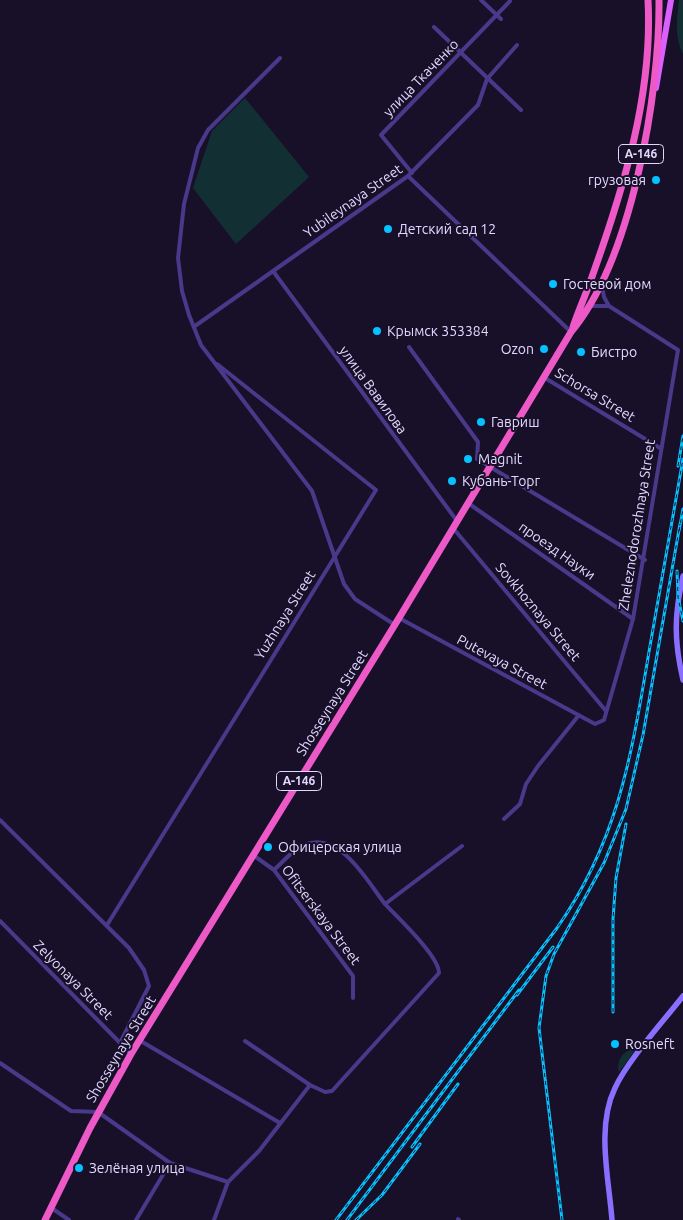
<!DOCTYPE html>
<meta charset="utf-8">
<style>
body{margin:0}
canvas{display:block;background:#180f29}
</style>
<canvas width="683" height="1220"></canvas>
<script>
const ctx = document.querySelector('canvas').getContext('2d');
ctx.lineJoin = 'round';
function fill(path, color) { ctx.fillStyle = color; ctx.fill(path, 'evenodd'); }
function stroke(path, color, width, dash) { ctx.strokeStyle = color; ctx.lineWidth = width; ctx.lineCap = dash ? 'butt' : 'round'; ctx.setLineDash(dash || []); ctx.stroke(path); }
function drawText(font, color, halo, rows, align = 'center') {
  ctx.font = font + ' Ubuntu,sans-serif'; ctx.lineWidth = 4; ctx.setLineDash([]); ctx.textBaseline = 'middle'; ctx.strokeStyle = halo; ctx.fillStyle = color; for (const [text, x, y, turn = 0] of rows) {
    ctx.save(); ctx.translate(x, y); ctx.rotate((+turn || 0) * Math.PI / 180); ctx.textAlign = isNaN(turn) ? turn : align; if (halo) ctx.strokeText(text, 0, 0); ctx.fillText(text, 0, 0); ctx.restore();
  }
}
fill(new Path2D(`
 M 679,0 L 683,0 L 683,54 C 674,36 677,19 679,0 Z
 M 245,98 L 309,177 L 236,244 L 193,188 L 212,131 Z
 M 637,1048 L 619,1072 C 616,1058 625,1050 637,1048 Z`), '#123034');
stroke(new Path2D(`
 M 481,0 L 501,19
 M 434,27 L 521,110
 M 280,58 L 208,130 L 198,148 L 184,204 L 178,258 L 182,291 L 189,315 L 201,345 L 312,491 L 344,584 L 355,599 L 395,625
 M 412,173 L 381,135 L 510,1
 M 408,176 L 571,332
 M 273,271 L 457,521
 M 602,285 L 604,297 L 609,306
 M 195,326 L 408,176 L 478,105 L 487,79 L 517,45
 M 409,347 L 478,442 L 477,459 L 645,560
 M 545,378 L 660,448
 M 468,503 L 633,619
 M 453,528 L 606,711
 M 399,618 L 595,724 L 604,720 L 633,619 L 678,350 L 609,306 L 589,306
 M 504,819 L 520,804 L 526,784 L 538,766 L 579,715
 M 0,820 L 129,948 L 144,970 L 149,986 L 120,1043
 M 253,855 L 274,870 L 353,976 L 353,998
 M 274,870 C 283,862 293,849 304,845 C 340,830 367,881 385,904 L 462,846
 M 0,921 L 131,1054
 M 107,925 L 376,490 L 217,364
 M 139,1040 L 280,1123
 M 245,1041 L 310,1085
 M 0,1063 L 71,1111 L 98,1112 L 170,1163 L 228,1182
 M 50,1207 L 69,1220
 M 458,1219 L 459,1220
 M 136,1220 L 170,1163
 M 214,1220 L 228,1182 L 259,1151 L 310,1085 L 325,1092 L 332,1091 L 439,973 C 439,956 398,918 385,904`), '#48398a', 4);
stroke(new Path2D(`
 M 683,576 C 674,615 674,641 683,680
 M 612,1220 C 609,1179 596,1127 615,1088 C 628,1060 663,1022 683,996`), '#886fff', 5.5);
stroke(new Path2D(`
 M 656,88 L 671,0`), '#db5fff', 6);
stroke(new Path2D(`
 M 573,327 C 579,309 587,292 593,274 C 624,187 653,93 648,0
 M 45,1220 L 90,1128 L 131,1054 L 399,618 L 571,332 C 632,259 660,93 659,0`), '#ed59c6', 7);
const rail = new Path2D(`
 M 678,466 L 683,436
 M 679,531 L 683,509
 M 677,571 L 678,597 L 683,621
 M 517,995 L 553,947
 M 613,1012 L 613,919 L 616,878 L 626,824
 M 412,1147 L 458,1084
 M 336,1220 L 557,928 C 620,838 632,751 650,646 C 661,583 672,521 683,459
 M 347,1220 L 519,990
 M 356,1220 L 382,1195 L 420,1144
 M 562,1220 L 539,1028 L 546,976 L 554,954 L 604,863 L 626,809 L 643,735 L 680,524`);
stroke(rail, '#04c1ff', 3);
stroke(rail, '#180f29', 1, [4]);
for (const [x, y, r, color] of [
 [656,180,5,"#04c1ff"],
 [388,229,5,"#04c1ff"],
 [553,284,5,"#04c1ff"],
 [377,331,5,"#04c1ff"],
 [544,349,5,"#04c1ff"],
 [581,352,5,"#04c1ff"],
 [481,422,5,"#04c1ff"],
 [468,459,5,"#04c1ff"],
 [452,481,5,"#04c1ff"],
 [268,847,5,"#04c1ff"],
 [615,1044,5,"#04c1ff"],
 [79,1168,5,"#04c1ff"]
]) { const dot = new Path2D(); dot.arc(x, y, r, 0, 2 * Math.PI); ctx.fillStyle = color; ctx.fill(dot); stroke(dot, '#180f29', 2); }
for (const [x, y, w] of [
 [641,154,45],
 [299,781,45]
]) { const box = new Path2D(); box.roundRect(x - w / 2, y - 9.5, w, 19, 4); ctx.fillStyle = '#180f29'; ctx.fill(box); stroke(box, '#e2d8ff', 1); }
drawText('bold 12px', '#e2d8ff', null, [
 ["А-146",641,154],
 ["А-146",299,781]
]);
drawText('14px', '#e2d8ff', '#180f29', [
 ["улица Ткаченко",421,78,-46],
 ["Yubileynaya Street",353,201,-35],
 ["улица Вавилова",373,390,54],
 ["Schorsa Street",595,395,31],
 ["Zheleznodorozhnaya Street",637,525,-81],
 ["проезд Науки",557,551,35],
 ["Sovkhoznaya Street",538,612,50],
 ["Yuzhnaya Street",285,615,-58],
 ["Putevaya Street",502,662,28],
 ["Shosseynaya Street",332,703,-58],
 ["Ofitserskaya Street",321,915,53],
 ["Zelyonaya Street",73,980,45],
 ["Shosseynaya Street",121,1049,-59]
]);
drawText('14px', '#e2d8ff', '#180f29', [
 ["грузовая",646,180,"right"],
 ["Детский сад 12",398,229],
 ["Гостевой дом",563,284],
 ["Крымск 353384",387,331],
 ["Ozon",534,349,"right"],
 ["Бистро",591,352],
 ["Гавриш",491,422],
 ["Magnit",478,459],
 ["Кубань-Торг",462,481],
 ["Офицерская улица",278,847],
 ["Rosneft",625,1044],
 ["Зелёная улица",89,1168]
], 'left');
</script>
